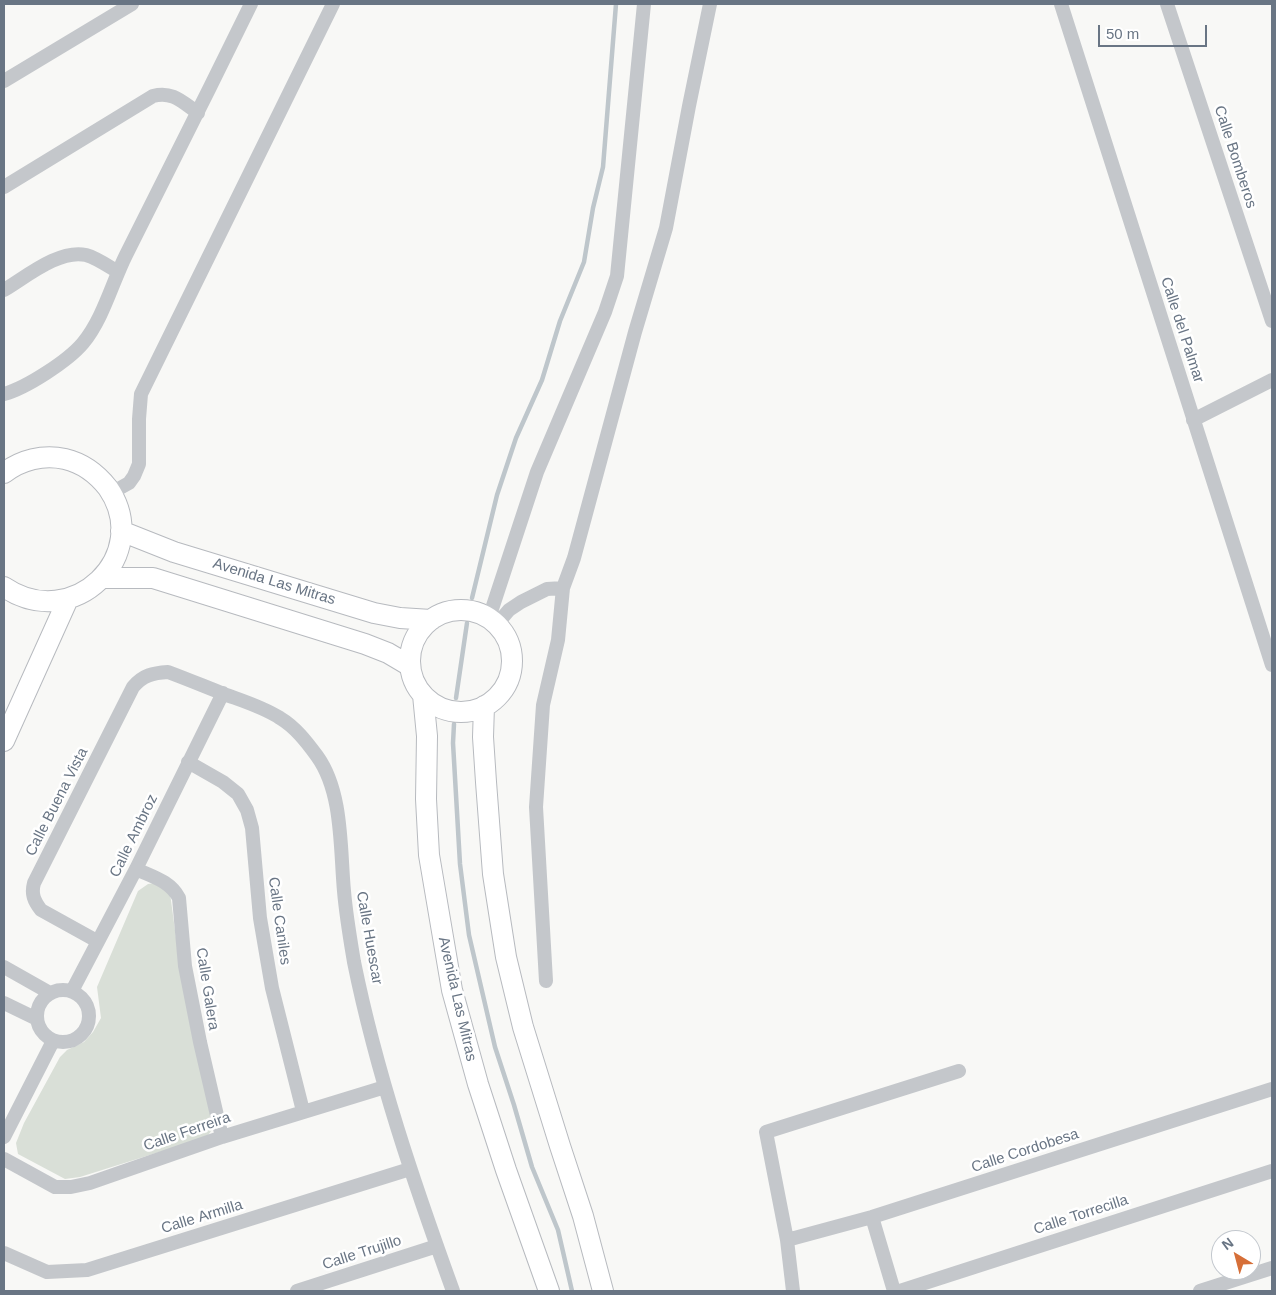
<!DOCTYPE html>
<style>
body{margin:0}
#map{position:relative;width:1276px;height:1295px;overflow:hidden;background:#f8f8f6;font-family:Arial,sans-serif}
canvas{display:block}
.frame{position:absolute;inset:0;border:5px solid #697584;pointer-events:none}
.north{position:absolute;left:1211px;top:1230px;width:50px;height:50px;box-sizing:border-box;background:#fff;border:1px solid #c3c8ce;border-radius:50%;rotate:323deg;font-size:14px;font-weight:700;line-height:20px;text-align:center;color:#697584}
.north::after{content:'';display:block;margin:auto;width:18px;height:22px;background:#d66f38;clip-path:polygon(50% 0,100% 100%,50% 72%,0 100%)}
.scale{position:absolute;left:1098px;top:25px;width:109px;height:22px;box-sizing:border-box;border:2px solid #697584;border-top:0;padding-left:6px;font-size:15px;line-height:18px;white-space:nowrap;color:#697584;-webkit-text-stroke:4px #fff;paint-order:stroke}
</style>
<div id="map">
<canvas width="1276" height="1295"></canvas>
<div class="frame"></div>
<div class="north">N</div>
<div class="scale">50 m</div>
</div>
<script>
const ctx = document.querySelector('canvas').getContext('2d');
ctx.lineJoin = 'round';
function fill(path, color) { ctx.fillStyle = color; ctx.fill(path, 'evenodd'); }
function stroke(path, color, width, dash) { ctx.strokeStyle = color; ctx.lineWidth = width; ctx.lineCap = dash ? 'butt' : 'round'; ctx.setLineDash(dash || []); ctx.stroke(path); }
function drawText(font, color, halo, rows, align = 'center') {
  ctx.font = font + ' Arial,sans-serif'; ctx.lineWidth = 5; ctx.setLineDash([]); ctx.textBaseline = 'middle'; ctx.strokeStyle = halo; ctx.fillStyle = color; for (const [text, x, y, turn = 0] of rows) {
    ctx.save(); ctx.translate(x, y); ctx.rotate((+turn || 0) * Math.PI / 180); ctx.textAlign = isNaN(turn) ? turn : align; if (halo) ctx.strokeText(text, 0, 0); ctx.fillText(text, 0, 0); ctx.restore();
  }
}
fill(new Path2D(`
 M 156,883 L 170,893 L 181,975 L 213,1128 L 207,1137 L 80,1177 L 65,1179 L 18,1154 L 16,1143 L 24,1123 L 60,1057 L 67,1050 L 84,1042 L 93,1032 L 101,1018 L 97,987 L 138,891 L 148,884 Z`), '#d9dfd7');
stroke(new Path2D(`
 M 472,598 L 497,495 L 516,438 L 542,380 L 560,321 L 584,262 L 593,208 L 603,167 L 616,4
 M 456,698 L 467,623
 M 454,724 L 453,743 L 460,864 L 469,935 L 495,1047 L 514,1105 L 532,1167 L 558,1230 L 572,1291`), '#bec6cb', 4.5);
const secondary = new Path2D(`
 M 4,473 C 21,460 43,454 65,459 C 82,463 97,474 108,488 C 154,555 73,634 4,587
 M 121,531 L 174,552 L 374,613 L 400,618 L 431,620
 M 102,578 L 153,578 L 365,644 L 388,653 L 410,666
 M410 661a51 51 0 1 1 102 0a51 51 0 1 1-102 0Z
 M 423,695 L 427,736 L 426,799 L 429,855 L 452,990 L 478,1084 L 506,1170 L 549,1291
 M 484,706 L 483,737 L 486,782 L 493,874 L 506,957 L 523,1027 L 560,1146 L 583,1216 L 603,1291
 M 4,741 L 68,599`);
stroke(secondary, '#b7babf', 22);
stroke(new Path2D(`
 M 1061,4 L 1272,665
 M 1167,4 L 1272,321
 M 4,81 L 132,4
 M 4,187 L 153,96 C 173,91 182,102 198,113
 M 4,290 C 26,277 59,249 86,255 C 97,258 108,266 118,272
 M 4,394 C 26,388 68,361 83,343 C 103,319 112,283 126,255 C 168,171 210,88 251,4
 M 1193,420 L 1272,380
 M 111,493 L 129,483 L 134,476 L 139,464 L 139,419 L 141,394 L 333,4
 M 489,618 L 537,472 L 605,312 L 617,276 L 644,4
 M 497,624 L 509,610 L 521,602 L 547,589 L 563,588 L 574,558 L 635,332 L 666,228 L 689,106 L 710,4
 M 188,762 L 223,782 L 238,794 L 247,810 L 252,828 L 260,918 L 272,988 L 303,1111
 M 136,869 C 153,877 170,881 179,898 L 185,966 L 200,1042 L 222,1137
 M 97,941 L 41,910 C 34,901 31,894 34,883 L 133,687 C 143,675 153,673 168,672 C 187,679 206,687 224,694 C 243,701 263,707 280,718 C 295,727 306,741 317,756 C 343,792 340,848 344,891 C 346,915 350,938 354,962 C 377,1075 414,1183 453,1291
 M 4,967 L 50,993
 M 546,981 L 536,807 L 543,705 L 558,640 L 563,588
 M37 1016a26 26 0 1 1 52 0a26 26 0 1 1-52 0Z
 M 72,991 L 136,869 L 223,693
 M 4,1003 L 37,1019
 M 4,1137 L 53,1041
 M 4,1159 L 55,1187 L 71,1187 L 90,1183 L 222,1137 L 385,1087
 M 872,1217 L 894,1291
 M 787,1240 L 872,1217 L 1272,1089
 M 4,1253 L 47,1272 L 87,1270 L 410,1169
 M 297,1291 L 437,1246
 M 793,1291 L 787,1240 L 766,1132 L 959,1071
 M 900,1291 L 1272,1171
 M 1200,1291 L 1272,1268`), '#c4c7cb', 14);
stroke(secondary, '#fff', 20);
drawText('15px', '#697584', '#fff', [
 ["Calle Bomberos",1235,157,72],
 ["Calle del Palmar",1182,330,72],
 ["Avenida Las Mitras",274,582,17],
 ["Calle Buena Vista",57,802,-63],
 ["Calle Ambroz",134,836,-64],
 ["Calle Caniles",279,921,82],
 ["Calle Huescar",369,938,80],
 ["Calle Galera",207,989,81],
 ["Avenida Las Mitras",457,999,77],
 ["Calle Ferreira",187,1132,-19],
 ["Calle Cordobesa",1025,1151,-18],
 ["Calle Torrecilla",1081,1215,-18],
 ["Calle Armilla",202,1217,-17],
 ["Calle Trujillo",362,1253,-18]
]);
</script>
